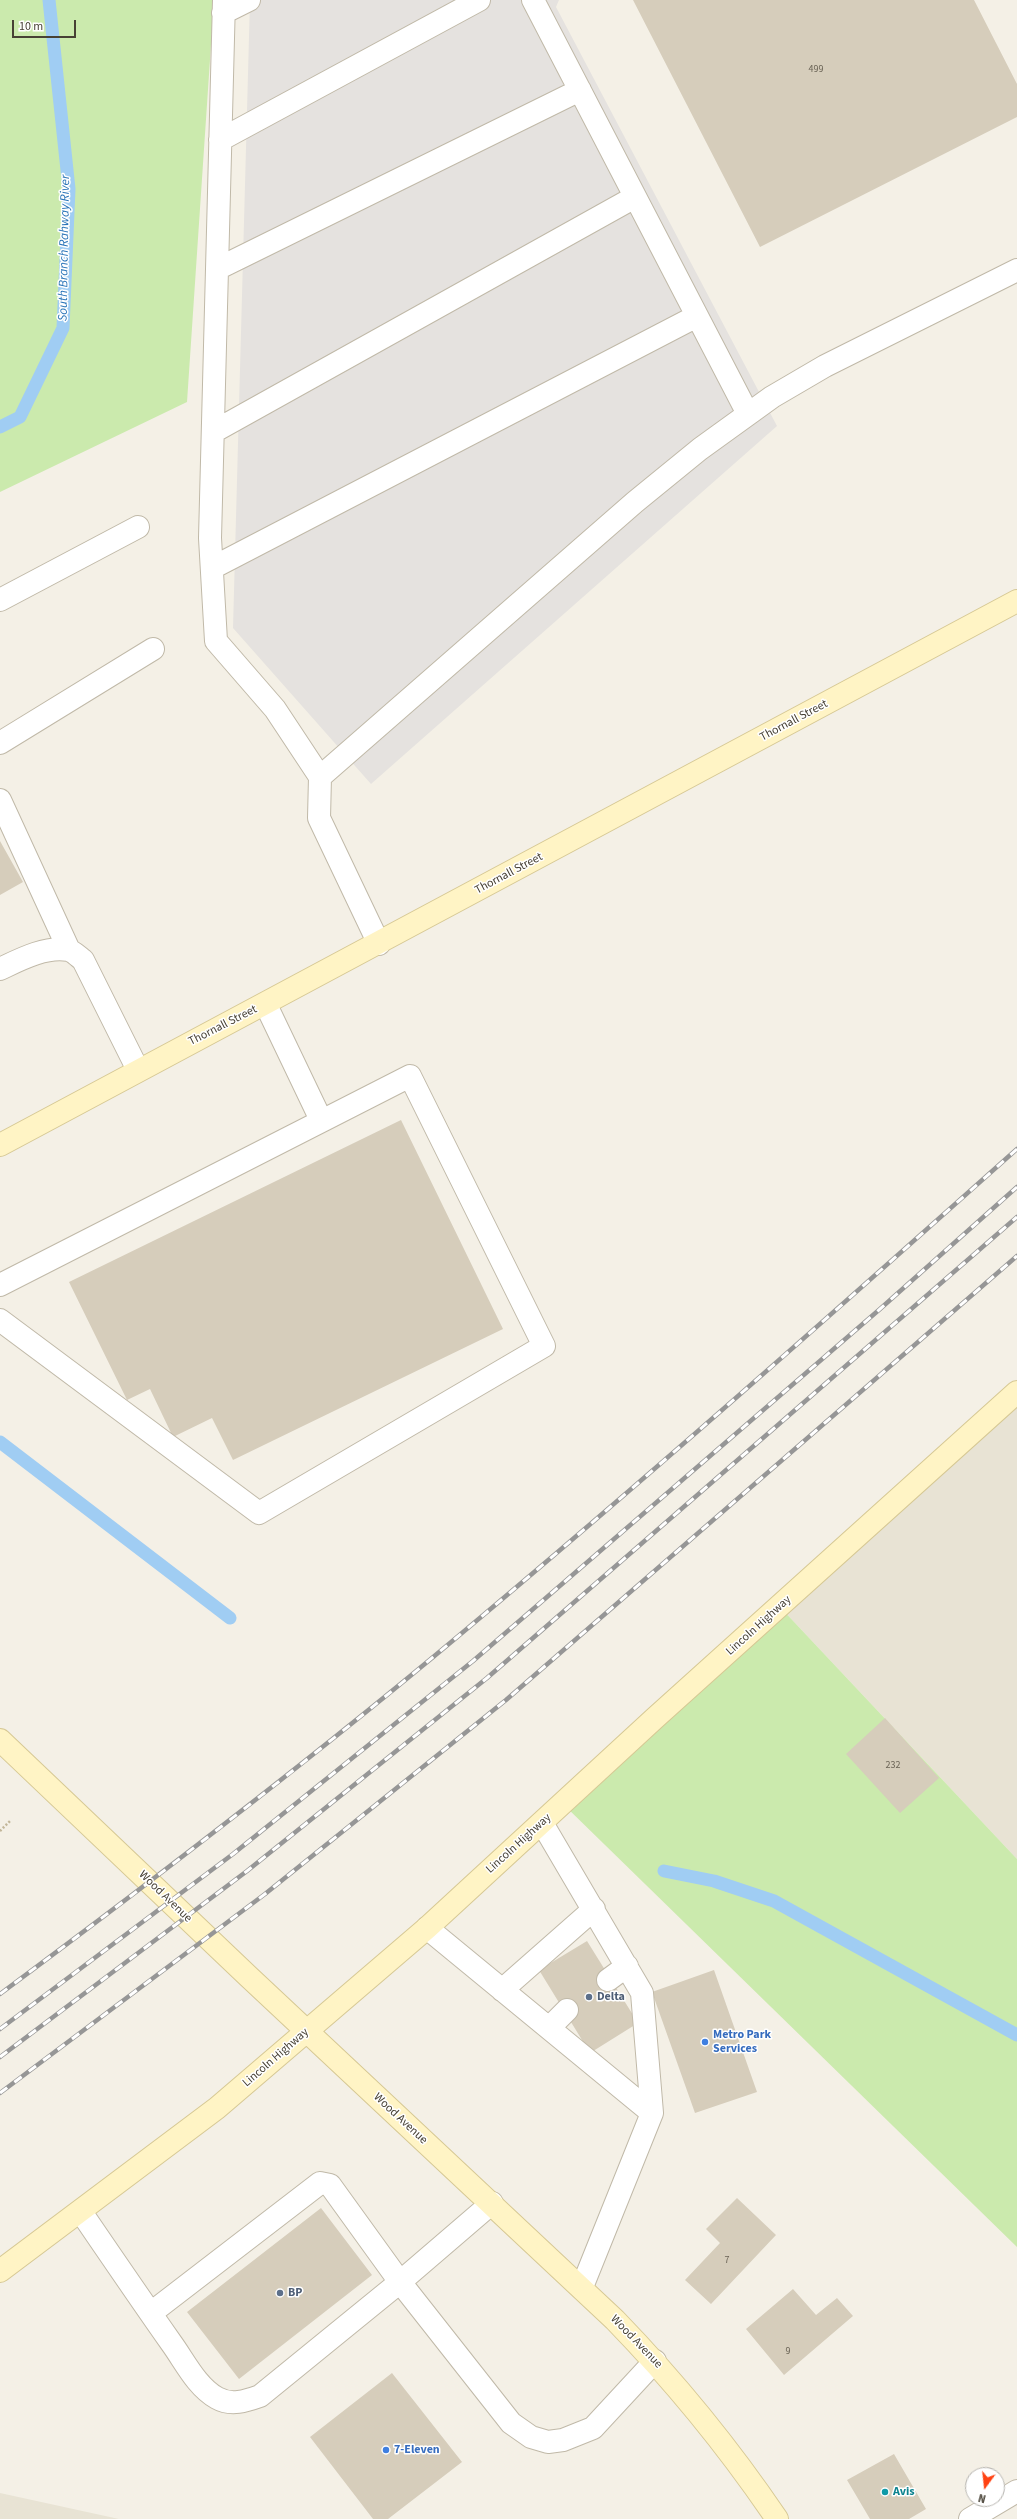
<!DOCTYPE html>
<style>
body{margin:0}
#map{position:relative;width:1017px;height:2519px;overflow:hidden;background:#f4f0e6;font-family:"Source Sans 3",sans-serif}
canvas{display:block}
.north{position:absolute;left:965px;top:2467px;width:40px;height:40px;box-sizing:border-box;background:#fff;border:1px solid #b5b3ae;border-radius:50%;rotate:195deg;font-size:11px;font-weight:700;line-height:16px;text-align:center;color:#474135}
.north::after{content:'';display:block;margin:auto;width:14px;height:18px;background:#ff4212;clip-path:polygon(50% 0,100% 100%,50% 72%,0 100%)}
.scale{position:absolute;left:12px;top:20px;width:64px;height:18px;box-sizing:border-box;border:2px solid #474135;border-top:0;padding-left:5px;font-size:12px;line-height:14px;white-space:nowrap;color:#474135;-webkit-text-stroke:3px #fff;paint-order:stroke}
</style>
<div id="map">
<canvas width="1017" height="2519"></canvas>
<div class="north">N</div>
<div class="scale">10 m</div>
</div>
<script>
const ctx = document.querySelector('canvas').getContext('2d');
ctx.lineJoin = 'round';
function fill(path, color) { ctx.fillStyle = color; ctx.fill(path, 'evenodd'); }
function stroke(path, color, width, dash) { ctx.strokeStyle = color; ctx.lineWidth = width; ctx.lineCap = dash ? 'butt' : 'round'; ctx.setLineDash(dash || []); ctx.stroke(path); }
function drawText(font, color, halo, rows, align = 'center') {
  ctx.font = font + ' "Source Sans 3",sans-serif'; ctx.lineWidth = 3; ctx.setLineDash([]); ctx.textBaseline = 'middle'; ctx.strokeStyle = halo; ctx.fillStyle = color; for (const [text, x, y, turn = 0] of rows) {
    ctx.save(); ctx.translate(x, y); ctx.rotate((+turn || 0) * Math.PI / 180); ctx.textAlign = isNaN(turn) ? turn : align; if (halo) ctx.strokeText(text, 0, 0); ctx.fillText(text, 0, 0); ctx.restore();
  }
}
fill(new Path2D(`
 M 1017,1392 L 1017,1859 L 780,1607 Z
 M 0,2493 L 119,2519 L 0,2519 Z`), '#e8e3d4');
fill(new Path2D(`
 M 0,0 L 214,0 L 187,402 L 0,492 Z
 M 780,1607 L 1017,1859 L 1017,2247 L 563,1804 Z`), '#cbeaad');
fill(new Path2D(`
 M 250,0 L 559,0 L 556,7 L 777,426 L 371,784 L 233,628 Z`), '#e5e2df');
stroke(new Path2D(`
 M 0,427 L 20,417 L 63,328 L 69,189 L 49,0
 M 0,1442 L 230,1618
 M 664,1871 L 714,1881 L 774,1901 L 1017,2035`), '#a0cdf3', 13);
fill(new Path2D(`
 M 633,0 L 974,0 L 1017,84 L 1017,117 L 760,247 Z
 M 0,841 L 23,882 L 0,895 Z
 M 401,1120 L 503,1329 L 233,1460 L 212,1418 L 173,1437 L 150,1389 L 127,1400 L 69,1282 Z
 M 885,1718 L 939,1778 L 900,1813 L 846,1754 Z
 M 587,1941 L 638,2023 L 590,2053 L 539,1970 Z
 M 714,1970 L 757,2092 L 695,2113 L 652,1992 Z
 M 737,2198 L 776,2235 L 711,2304 L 685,2280 L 720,2243 L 706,2229 Z
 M 321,2208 L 372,2275 L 239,2379 L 187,2312 Z
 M 793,2289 L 816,2315 L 837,2298 L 853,2316 L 784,2375 L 746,2329 Z
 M 392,2373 L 462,2462 L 388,2519 L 373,2519 L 310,2437 Z
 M 894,2454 L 926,2509 L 909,2519 L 870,2519 L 847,2480 Z`), '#d6cdbb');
const lane = new Path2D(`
 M 224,0 L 210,538 L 216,641 L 275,709 L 320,777 L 319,818 L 379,944
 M 533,0 L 748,414
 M 223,13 L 249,0
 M 220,140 L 479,0
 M 217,269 L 580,90
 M 213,432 L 635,197
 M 212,568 L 697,316
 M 0,600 L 138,527
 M 0,743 L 153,649
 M 320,777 L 635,502 L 700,449 L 772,397 L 825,366 L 1017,270
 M 0,800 L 69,950
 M 0,969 C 19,960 45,946 68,950 C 73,951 79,957 83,960 L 138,1070
 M 266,1005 L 321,1120
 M 0,1285 L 410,1076 L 544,1346 L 259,1513 L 0,1320
 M 542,1823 L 642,1993 L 652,2113
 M 427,1928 L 652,2113 L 582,2287
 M 608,1980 L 627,1966
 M 502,1990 L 594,1909
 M 549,2028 L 567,2010
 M 492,2203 L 400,2282 L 511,2423 L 531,2437 L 548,2442 L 563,2440 L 593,2428 L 655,2361
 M 81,2212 C 111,2256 141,2300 172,2344 C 185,2362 197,2387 217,2398 C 231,2406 246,2401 260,2396 L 400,2282 L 330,2185 L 320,2183 L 151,2313
 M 970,2519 L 1017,2491`);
const secondary = new Path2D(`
 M 0,1145 L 1017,601
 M 0,1740 L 249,1977 L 615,2320 C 675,2382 729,2448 777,2519
 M 0,2271 L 217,2108 L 427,1928 L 655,1718 L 1017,1392`);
stroke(lane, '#c0b9a8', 24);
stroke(secondary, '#d6c894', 24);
stroke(new Path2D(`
 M 0,1831 L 10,1821`), '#c2b699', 2.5, [2, 2]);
stroke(lane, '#fff', 22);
stroke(secondary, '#fff4c5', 22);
const rail = new Path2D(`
 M 0,1994 C 155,1879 308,1762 456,1638 C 646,1479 832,1314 1017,1149
 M 0,2029 L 233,1854 L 473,1661 L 880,1309 L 1017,1187
 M 0,2057 L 247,1871 L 487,1678 L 1017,1217
 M 0,2093 L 265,1894 L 506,1700 L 1017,1256`);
stroke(rail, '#969696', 4.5);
stroke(rail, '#fff', 3, [9]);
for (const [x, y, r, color] of [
 [589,1997,4,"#5c6f8a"],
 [705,2042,4,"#3f7fe0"],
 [280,2293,4,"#5c6f8a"],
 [386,2450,4,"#3f7fe0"],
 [885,2492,4,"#0f9aa8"]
]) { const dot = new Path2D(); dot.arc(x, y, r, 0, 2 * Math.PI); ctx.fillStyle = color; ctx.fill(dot); stroke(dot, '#fff', 1.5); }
drawText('10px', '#6b6456', null, [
 ["499",816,70],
 ["232",893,1766],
 ["7",727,2261],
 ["9",788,2352]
]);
drawText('12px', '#474135', '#fff', [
 ["Thornall Street",794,721,-28],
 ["Thornall Street",509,874,-28],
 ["Thornall Street",223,1026,-27],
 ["Lincoln Highway",759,1626,-42],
 ["Lincoln Highway",519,1844,-42],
 ["Wood Avenue",165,1897,44],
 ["Lincoln Highway",276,2058,-41],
 ["Wood Avenue",400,2119,43],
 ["Wood Avenue",636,2342,46]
]);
drawText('bold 12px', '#4e5e75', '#fff', [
 ["Delta",597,1997],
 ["BP",288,2293]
], 'left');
drawText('bold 12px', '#366cbe', '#fff', [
 ["Metro Park",713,2035],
 ["Services",713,2049],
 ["7-Eleven",394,2450]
], 'left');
drawText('bold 12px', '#0d838f', '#fff', [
 ["Avis",893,2492]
], 'left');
drawText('italic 13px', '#2974b8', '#fff', [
 ["South Branch Rahway River",65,248,-89]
]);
</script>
